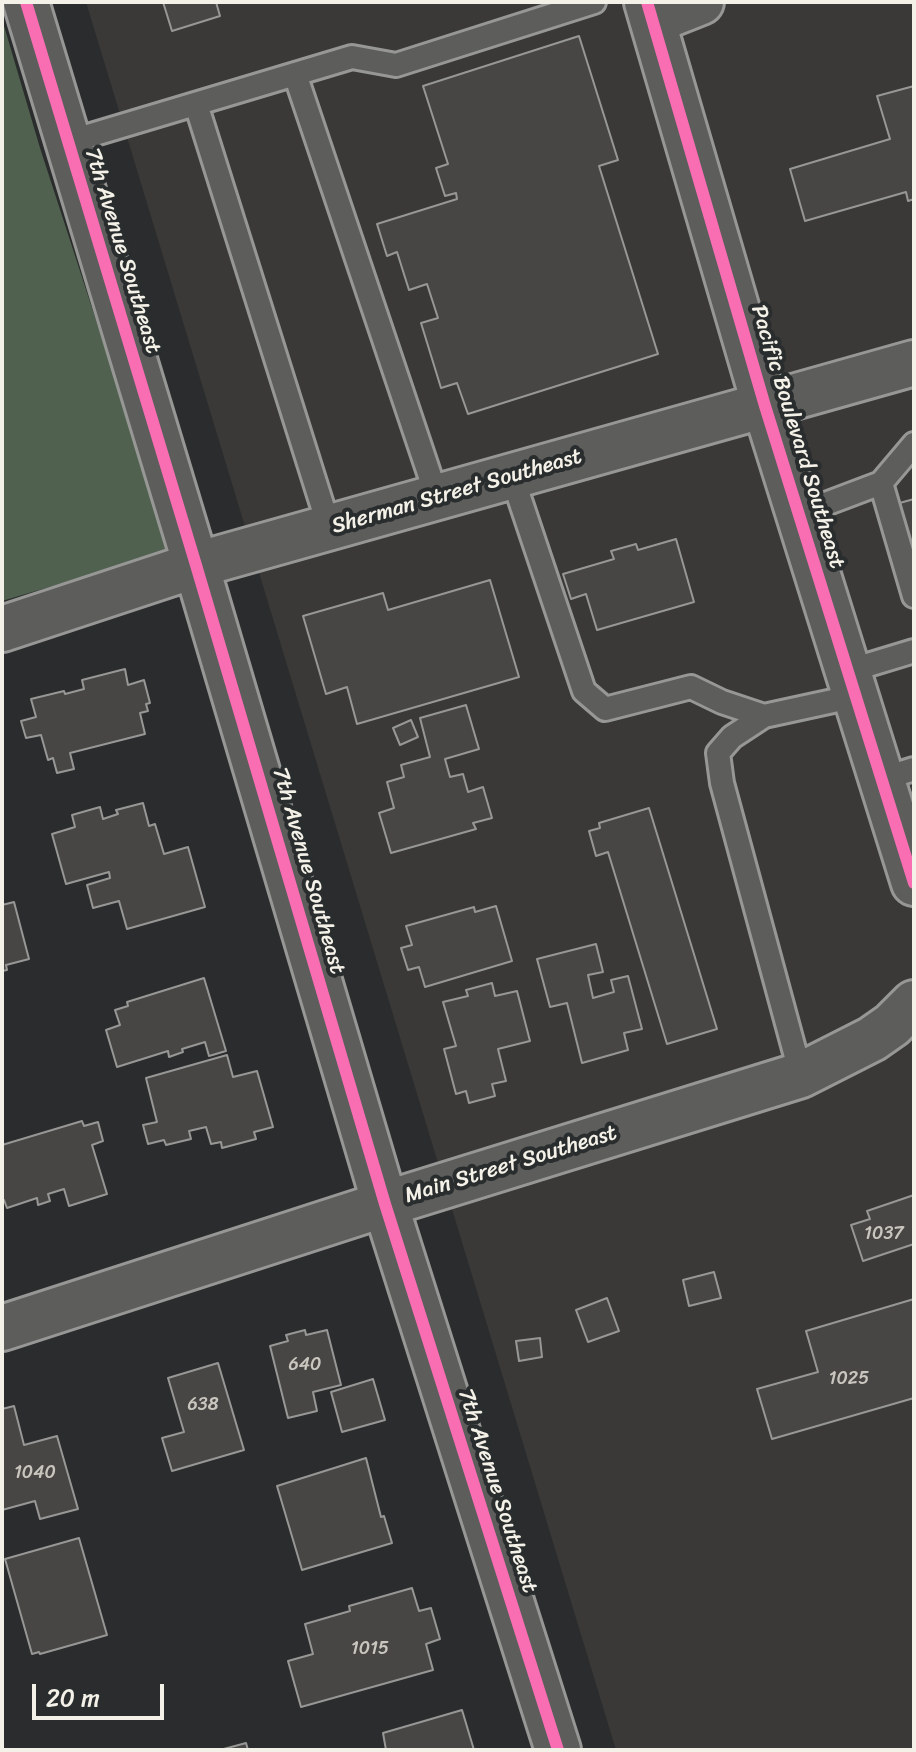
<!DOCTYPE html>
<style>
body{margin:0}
#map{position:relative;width:916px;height:1752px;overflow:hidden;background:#2b2c2d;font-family:Sriracha,sans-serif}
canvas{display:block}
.frame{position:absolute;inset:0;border:4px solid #f4f1e8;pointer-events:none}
.scale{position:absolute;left:32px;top:1684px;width:132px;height:36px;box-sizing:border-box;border:4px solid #f4f1e8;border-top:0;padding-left:10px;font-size:24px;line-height:28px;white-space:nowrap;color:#f4f1e8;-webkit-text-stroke:6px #2a2d2e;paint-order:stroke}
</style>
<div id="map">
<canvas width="916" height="1752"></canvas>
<div class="frame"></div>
<div class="scale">20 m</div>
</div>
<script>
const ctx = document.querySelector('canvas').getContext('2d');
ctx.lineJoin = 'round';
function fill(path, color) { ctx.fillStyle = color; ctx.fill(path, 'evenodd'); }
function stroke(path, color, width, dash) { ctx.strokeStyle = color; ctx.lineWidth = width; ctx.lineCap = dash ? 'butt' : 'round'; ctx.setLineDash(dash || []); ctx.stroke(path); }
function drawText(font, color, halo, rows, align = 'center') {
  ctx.font = font + ' Sriracha,sans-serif'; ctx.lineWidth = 8; ctx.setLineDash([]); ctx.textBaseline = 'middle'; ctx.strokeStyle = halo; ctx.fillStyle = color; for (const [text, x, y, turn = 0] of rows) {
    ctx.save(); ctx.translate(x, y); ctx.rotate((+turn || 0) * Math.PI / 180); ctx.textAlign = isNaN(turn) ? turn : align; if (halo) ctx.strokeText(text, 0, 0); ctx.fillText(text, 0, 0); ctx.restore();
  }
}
fill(new Path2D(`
 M 86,2 L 914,2 L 914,1750 L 616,1750 Z`), '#3a3937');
fill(new Path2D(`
 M 2,19 L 40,148 L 171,551 L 2,601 Z`), '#50624f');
const building = new Path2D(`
 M 163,2 L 216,2 L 220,16 L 172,31 Z
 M 579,36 L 618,160 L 599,166 L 658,354 L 468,414 L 457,383 L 441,388 L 421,323 L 438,318 L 427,284 L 409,290 L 397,252 L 387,256 L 377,224 L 457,199 L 456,193 L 445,196 L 436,168 L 448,164 L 423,86 Z
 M 914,86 L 914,199 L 908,201 L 906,192 L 805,221 L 790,169 L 890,139 L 877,96 Z
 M 914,499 L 914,560 L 896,504 Z
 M 676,539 L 694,602 L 597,630 L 586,594 L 571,599 L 563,574 L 614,559 L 611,551 L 636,544 L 638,550 Z
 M 490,580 L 519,677 L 357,724 L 347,687 L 326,694 L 303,616 L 383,593 L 388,610 Z
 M 125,669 L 128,685 L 144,680 L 150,703 L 146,704 L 148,711 L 140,713 L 145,734 L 70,753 L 74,769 L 57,773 L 53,758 L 48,760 L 41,735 L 26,738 L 21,721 L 36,717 L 31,699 L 64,691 L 65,694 L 84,689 L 82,680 Z
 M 466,705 L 479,749 L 445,759 L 450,777 L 463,774 L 468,792 L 483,787 L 492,818 L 473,823 L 476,829 L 391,853 L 379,813 L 394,808 L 387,782 L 404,777 L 401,765 L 430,757 L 420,718 Z
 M 411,720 L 418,737 L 400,745 L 393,728 Z
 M 143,803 L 149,826 L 155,824 L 164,854 L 188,847 L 205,907 L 127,929 L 119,901 L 93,908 L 87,885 L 110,878 L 109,872 L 66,884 L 52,834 L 75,827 L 72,815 L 100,807 L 103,819 L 118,814 L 116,810 Z
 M 649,808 L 717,1029 L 667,1044 L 608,852 L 596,856 L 589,831 L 600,828 L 599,823 Z
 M 14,902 L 29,959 L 6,965 L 7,970 L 2,971 L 2,905 Z
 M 496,906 L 512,961 L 425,987 L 419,967 L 408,970 L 401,948 L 412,945 L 406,926 L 474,907 L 475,912 Z
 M 596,944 L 603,972 L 588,975 L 593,998 L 614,992 L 611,980 L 628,976 L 642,1029 L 624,1033 L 628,1050 L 582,1063 L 567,1003 L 550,1007 L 537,959 Z
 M 204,978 L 226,1051 L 209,1056 L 205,1042 L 182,1049 L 183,1052 L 169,1057 L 168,1051 L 117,1067 L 106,1030 L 120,1025 L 115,1010 L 128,1006 L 127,1002 Z
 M 492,983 L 495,996 L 517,991 L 530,1041 L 498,1049 L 506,1081 L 492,1084 L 495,1096 L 469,1103 L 466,1091 L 456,1094 L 444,1049 L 456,1046 L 443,1002 L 468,996 L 466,990 Z
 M 227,1055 L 233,1077 L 257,1071 L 273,1127 L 254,1132 L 256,1139 L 222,1148 L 221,1142 L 211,1144 L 206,1127 L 189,1131 L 191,1139 L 166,1145 L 164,1140 L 148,1144 L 143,1125 L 157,1122 L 146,1078 Z
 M 82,1121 L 84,1126 L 98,1122 L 103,1141 L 92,1145 L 107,1194 L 69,1206 L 64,1189 L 48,1194 L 50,1201 L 38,1205 L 37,1198 L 7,1208 L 4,1200 L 2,1201 L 2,1145 Z
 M 914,1195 L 914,1244 L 863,1261 L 851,1225 L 870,1219 L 867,1211 Z
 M 714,1272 L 721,1298 L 689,1306 L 683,1280 Z
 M 607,1298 L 619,1331 L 588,1342 L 576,1310 Z
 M 914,1299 L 914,1398 L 772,1439 L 757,1389 L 818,1372 L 806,1331 Z
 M 305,1330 L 306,1335 L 327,1330 L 341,1385 L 313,1392 L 317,1411 L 288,1418 L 270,1346 L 288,1341 L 286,1335 Z
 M 540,1338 L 542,1357 L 519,1361 L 516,1341 Z
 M 218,1363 L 244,1450 L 172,1471 L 162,1438 L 184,1432 L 168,1378 Z
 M 373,1379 L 385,1420 L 342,1432 L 331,1392 Z
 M 14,1406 L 24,1445 L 57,1436 L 78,1509 L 40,1519 L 35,1501 L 2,1510 L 2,1409 Z
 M 366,1458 L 381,1517 L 384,1516 L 392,1543 L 302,1570 L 277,1486 Z
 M 79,1538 L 107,1635 L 40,1654 L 39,1652 L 32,1654 L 5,1559 Z
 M 412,1588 L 419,1611 L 431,1608 L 440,1639 L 426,1644 L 433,1670 L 301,1707 L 288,1661 L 313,1654 L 305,1624 L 350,1611 L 349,1606 Z
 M 462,1710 L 474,1750 L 386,1750 L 383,1733 Z
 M 246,1743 L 248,1750 L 220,1750 Z`);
fill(building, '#484644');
stroke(building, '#979796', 2);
const service = new Path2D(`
 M 295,74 L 437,497
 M 196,104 L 329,527
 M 68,142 L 352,57 L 396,65 L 594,2
 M 512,476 L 584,691 L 605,709 L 691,687 L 722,702 L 764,716 L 856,696
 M 881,483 L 914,596
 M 799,514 L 881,483 L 914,444
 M 848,671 L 914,651
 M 764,716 L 732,737 L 718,753 L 722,783 L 801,1075
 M 881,779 L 914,769`);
const minor = new Path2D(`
 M 26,2 L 196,565 L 385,1204
 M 2,629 L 196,565 L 914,363`);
const tertiary = new Path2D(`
 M 653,21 L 701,2
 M 385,1204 L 558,1750
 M 2,1328 L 385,1204 L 801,1075 L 872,1039 L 892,1025 L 914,1003`);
const trunk = new Path2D(`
 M 647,2 L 765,406 L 914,883`);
stroke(service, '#979796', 28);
stroke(minor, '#979796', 50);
stroke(tertiary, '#979796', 50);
stroke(trunk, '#979796', 50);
stroke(service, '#5d5d5c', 22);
stroke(minor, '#5d5d5c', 44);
stroke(tertiary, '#5d5d5c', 44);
stroke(trunk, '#5d5d5c', 44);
stroke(new Path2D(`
 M 26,2 L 196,565 L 385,1204 L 558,1750
 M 647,2 L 765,406 L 914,883`), '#f96db3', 12);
drawText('18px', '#c9c6bf', null, [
 ["1037",884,1234],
 ["640",305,1365],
 ["1025",849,1379],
 ["638",203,1405],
 ["1040",35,1473],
 ["1015",370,1649]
]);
drawText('22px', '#f4f1e8', '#2a2d2e', [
 ["7th Avenue Southeast",122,251,73],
 ["Pacific Boulevard Southeast",797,437,73],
 ["Sherman Street Southeast",457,492,-16],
 ["7th Avenue Southeast",308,871,74],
 ["Main Street Southeast",511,1165,-17],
 ["7th Avenue Southeast",497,1491,72]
]);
</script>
